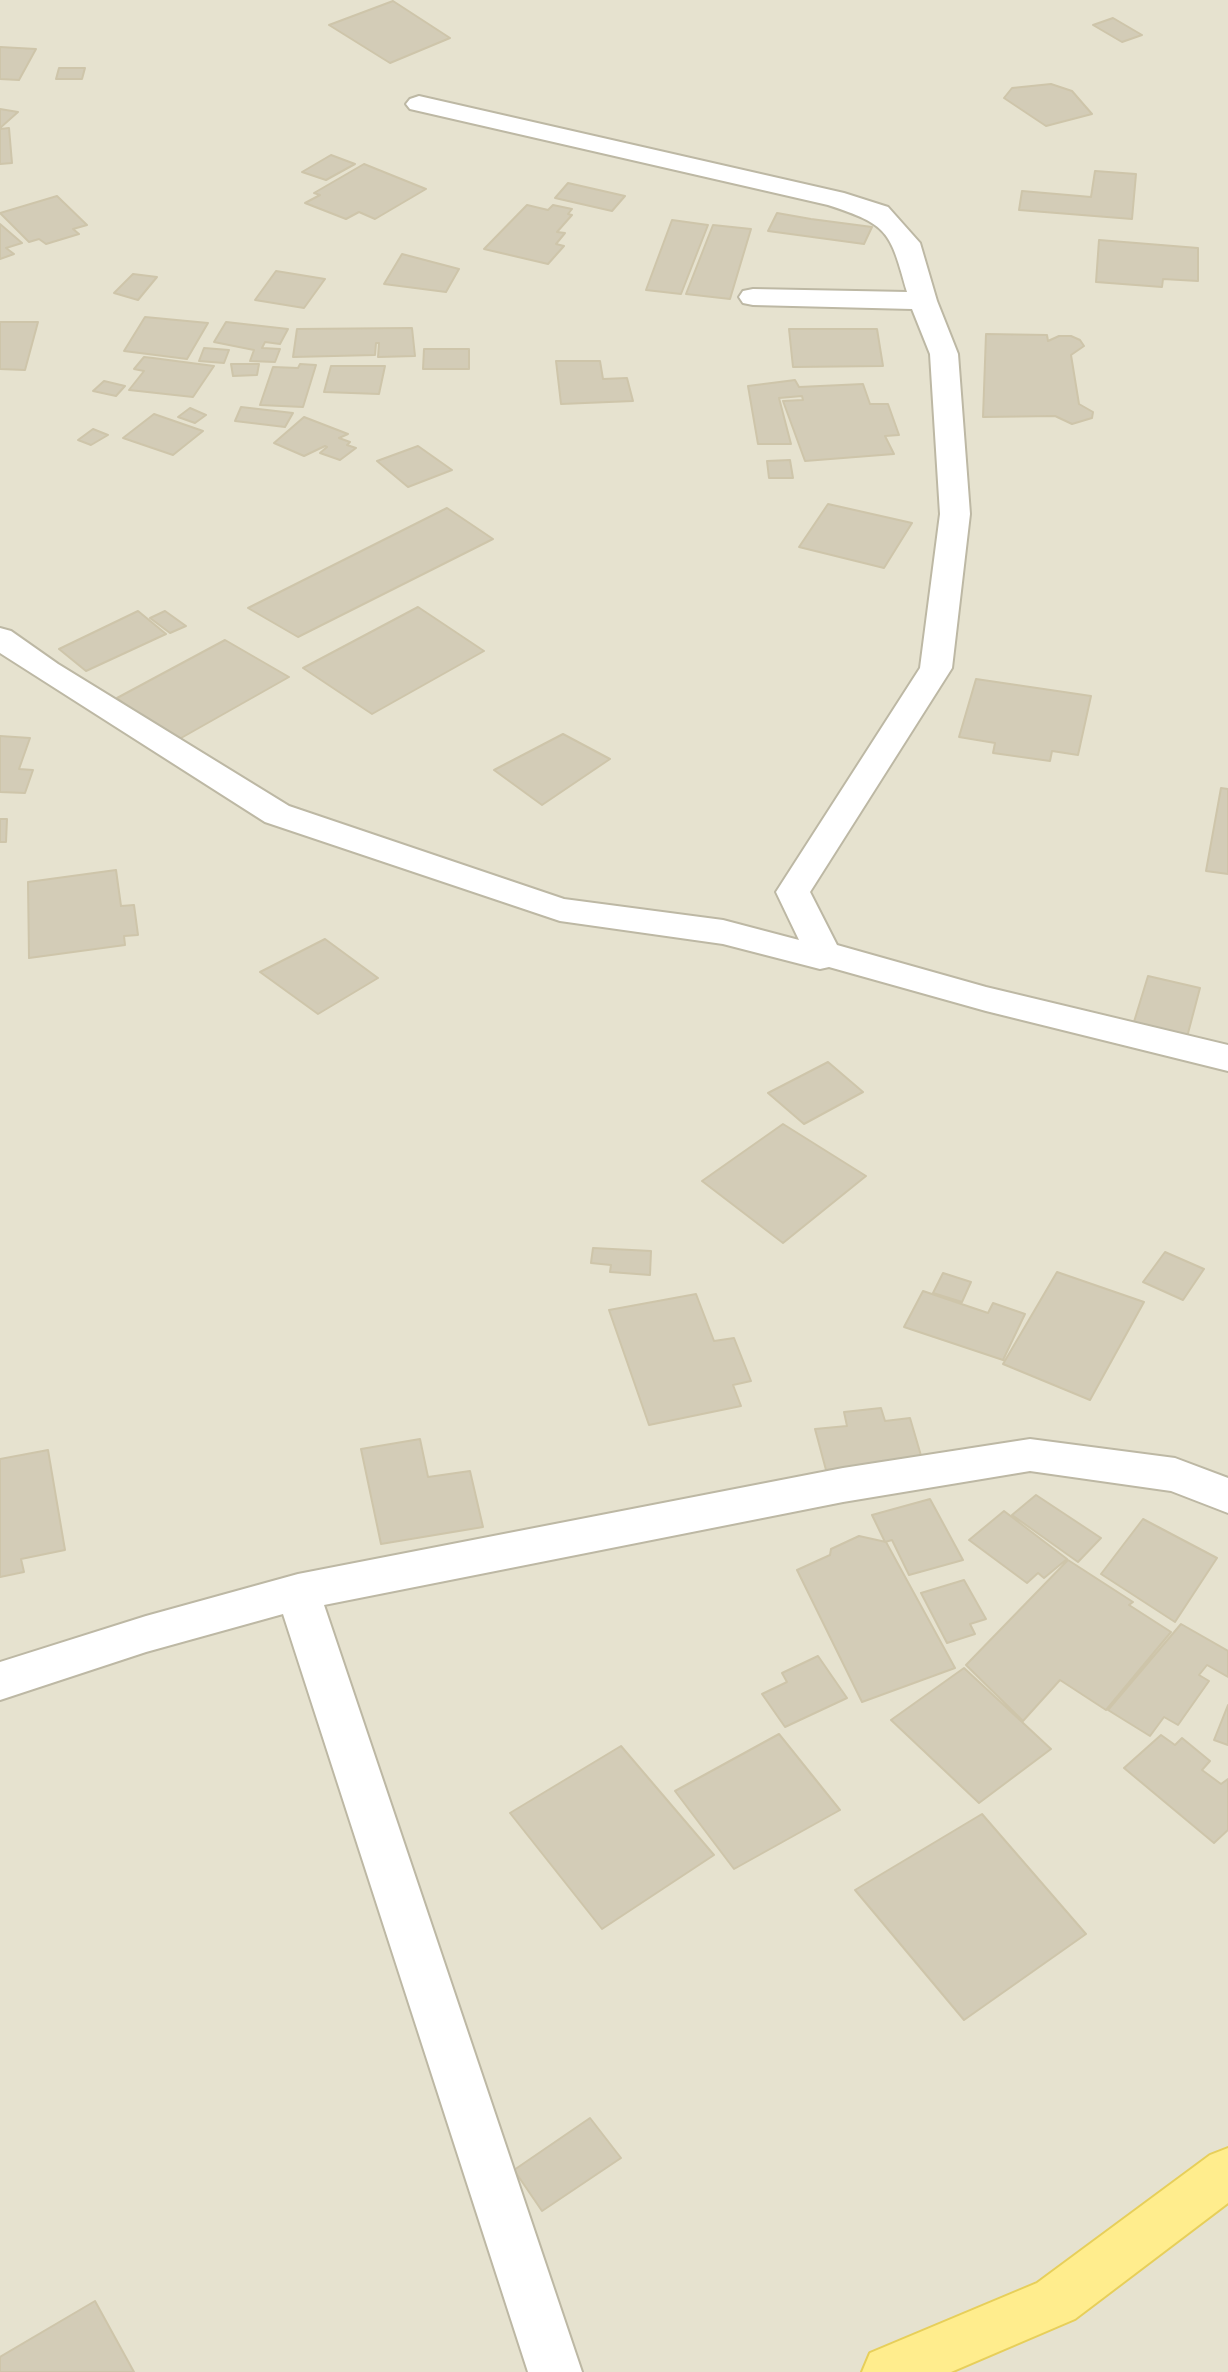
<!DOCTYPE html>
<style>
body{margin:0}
canvas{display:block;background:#f2efe1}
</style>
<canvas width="1228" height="2372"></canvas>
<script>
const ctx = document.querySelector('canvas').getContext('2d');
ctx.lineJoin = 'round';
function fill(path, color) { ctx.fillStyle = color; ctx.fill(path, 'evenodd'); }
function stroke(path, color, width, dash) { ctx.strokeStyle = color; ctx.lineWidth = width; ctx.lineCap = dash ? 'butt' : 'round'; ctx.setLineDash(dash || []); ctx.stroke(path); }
fill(new Path2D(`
 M 0,0 L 1228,0 L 1228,2372 L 0,2372 Z`), '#e6e2cf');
const building = new Path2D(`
 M 393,1 L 450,38 L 390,63 L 329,25 Z
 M 1113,18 L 1142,35 L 1122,42 L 1093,25 Z
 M 0,47 L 36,49 L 19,80 L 0,79 Z
 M 59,68 L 85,68 L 82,79 L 56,79 Z
 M 1051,84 L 1072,91 L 1092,114 L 1046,126 L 1004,98 L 1012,88 Z
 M 0,109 L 18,112 L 0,128 Z
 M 9,128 L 12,163 L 0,164 L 0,129 Z
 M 331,155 L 355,164 L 326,180 L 302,172 Z
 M 364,164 L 426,189 L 375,219 L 359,212 L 346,219 L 305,203 L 320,195 L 314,193 Z
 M 1095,171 L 1136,174 L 1132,219 L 1019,210 L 1022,191 L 1091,197 Z
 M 568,183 L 625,196 L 612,211 L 555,198 Z
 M 57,196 L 87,225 L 73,229 L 79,234 L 46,244 L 39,239 L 29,242 L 0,213 Z
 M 527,205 L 548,210 L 553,205 L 572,209 L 568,214 L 572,215 L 557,232 L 565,233 L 556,244 L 564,246 L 548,264 L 484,249 Z
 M 777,213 L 811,219 L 872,227 L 864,244 L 768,231 Z
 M 672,220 L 708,225 L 681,294 L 646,290 Z
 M 0,224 L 22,243 L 6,248 L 14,254 L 0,259 Z
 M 713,225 L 751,229 L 730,299 L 686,294 Z
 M 1099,240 L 1198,248 L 1198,281 L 1163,279 L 1162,287 L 1096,282 Z
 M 402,254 L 459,269 L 446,292 L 384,284 Z
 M 276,271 L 325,279 L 304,308 L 255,300 Z
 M 133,274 L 157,277 L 138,300 L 114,293 Z
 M 145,317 L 208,323 L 187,359 L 124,351 Z
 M 0,322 L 38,322 L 25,370 L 0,369 Z
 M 226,322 L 288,329 L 280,344 L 265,342 L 262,348 L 280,349 L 275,362 L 250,361 L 254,350 L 214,342 Z
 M 412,328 L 415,356 L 378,357 L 379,343 L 376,343 L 375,355 L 293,357 L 297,329 Z
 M 789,329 L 877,329 L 883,366 L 793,367 Z
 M 986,334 L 1047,335 L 1048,341 L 1059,336 L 1071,336 L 1080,340 L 1084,346 L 1071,355 L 1079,404 L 1093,412 L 1092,418 L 1072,424 L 1055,416 L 983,417 Z
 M 204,348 L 229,350 L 224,363 L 199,361 Z
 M 424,349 L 469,349 L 469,369 L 423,369 Z
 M 144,357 L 153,358 L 214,366 L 193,397 L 129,390 L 144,371 L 134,369 Z
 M 556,361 L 600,361 L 603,379 L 627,378 L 633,401 L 561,404 Z
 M 231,364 L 259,364 L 257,375 L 233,376 Z
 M 300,364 L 316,365 L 303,407 L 260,405 L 273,367 L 298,368 Z
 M 331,366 L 385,366 L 379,394 L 324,392 Z
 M 795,380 L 799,387 L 863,384 L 870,404 L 888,404 L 899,435 L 885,436 L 894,454 L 805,461 L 783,401 L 803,400 L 802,396 L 779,398 L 791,444 L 758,444 L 748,386 Z
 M 104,381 L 125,386 L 116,396 L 93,391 Z
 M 241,407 L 293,413 L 285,427 L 235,421 Z
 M 190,408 L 206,415 L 195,423 L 178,417 Z
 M 154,414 L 203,431 L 173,455 L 123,438 Z
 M 304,417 L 348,434 L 339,438 L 350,442 L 347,445 L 356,448 L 340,460 L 320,453 L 327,447 L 325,446 L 304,456 L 274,443 Z
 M 93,429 L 108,435 L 91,445 L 78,440 Z
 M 418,446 L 452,470 L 408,487 L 377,461 Z
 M 790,460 L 793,478 L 769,478 L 767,461 Z
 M 828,504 L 912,523 L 884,568 L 799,547 Z
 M 447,508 L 493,539 L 298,637 L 248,608 Z
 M 418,607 L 484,651 L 372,714 L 303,668 Z
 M 138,611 L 166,634 L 86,671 L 59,649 Z
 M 165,611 L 186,626 L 170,633 L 150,618 Z
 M 225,640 L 289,677 L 174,742 L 117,698 Z
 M 976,679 L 1091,696 L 1078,755 L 1052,751 L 1050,761 L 993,753 L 995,743 L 959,737 Z
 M 563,734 L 610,759 L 542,805 L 494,770 Z
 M 0,736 L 30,738 L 19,769 L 33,770 L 25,793 L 0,792 Z
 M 1221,788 L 1228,789 L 1228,874 L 1206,871 Z
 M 0,819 L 7,819 L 6,842 L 0,842 Z
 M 116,870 L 121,906 L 134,905 L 138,935 L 124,936 L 125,945 L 29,958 L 28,882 Z
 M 325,939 L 378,978 L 318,1014 L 260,972 Z
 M 1148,976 L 1200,988 L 1187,1037 L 1133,1025 Z
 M 828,1062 L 863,1092 L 804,1124 L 768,1093 Z
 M 783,1124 L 866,1176 L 783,1243 L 702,1181 Z
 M 593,1248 L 651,1251 L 650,1275 L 610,1272 L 611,1265 L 591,1263 Z
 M 1165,1252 L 1204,1269 L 1183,1300 L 1143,1282 Z
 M 1057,1272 L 1144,1302 L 1090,1400 L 1003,1364 Z
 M 943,1273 L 971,1282 L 962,1302 L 933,1293 Z
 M 923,1291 L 988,1313 L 993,1303 L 1025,1314 L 1003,1360 L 904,1327 Z
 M 696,1294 L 714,1341 L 734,1338 L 751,1381 L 733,1385 L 741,1406 L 649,1425 L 609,1310 Z
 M 881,1408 L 885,1421 L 910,1418 L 922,1459 L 826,1470 L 815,1429 L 847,1426 L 844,1412 Z
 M 420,1439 L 428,1477 L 470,1471 L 483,1527 L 381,1544 L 361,1449 Z
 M 48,1450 L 65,1550 L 21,1559 L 24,1572 L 0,1577 L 0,1459 Z
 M 1036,1495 L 1101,1538 L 1078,1562 L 1012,1515 Z
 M 930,1499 L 963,1560 L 909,1575 L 892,1540 L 885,1542 L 872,1515 Z
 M 1004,1511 L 1067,1559 L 1044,1578 L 1038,1573 L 1027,1583 L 969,1540 Z
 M 1143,1519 L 1217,1558 L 1175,1622 L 1101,1574 Z
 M 859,1536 L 886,1542 L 955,1668 L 862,1702 L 797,1570 L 830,1555 L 831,1549 Z
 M 1068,1560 L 1133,1602 L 1129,1605 L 1171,1632 L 1106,1710 L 1060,1680 L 1023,1721 L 966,1665 Z
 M 964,1580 L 986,1619 L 970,1624 L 975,1634 L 947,1643 L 921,1593 Z
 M 1181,1624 L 1228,1651 L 1228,1677 L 1207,1665 L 1199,1675 L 1209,1681 L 1178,1725 L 1164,1717 L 1150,1736 L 1108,1710 Z
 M 818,1656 L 847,1698 L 785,1727 L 762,1694 L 787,1682 L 782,1673 Z
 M 964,1668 L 1051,1749 L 979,1803 L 891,1720 Z
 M 1228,1705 L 1228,1745 L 1214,1740 Z
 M 779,1734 L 840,1810 L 734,1869 L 675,1791 Z
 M 1161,1735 L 1175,1745 L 1182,1738 L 1210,1761 L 1202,1770 L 1221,1784 L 1228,1779 L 1228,1830 L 1214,1843 L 1124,1768 Z
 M 621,1746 L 714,1855 L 602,1929 L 510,1813 Z
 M 982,1814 L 1086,1934 L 964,2020 L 855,1890 Z
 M 590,2118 L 621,2158 L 542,2211 L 514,2170 Z
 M 95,2301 L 134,2372 L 0,2372 L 0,2357 Z`);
fill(building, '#d3ccb7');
stroke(building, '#cec5aa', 2);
const street = new Path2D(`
 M 419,96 L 844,193 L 888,207 L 920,243 L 937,301 L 958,354 L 970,514 L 952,668 L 810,892 L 837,945 L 986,987 L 1228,1045 L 1228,1071 L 986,1011 L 829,967 L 820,969 L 723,944 L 560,921 L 265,822 L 0,653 L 0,628 L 11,631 L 58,664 L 289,806 L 564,899 L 723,920 L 799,940 L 776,892 L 920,668 L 940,514 L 930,354 L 912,309 L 753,305 L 743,303 L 739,297 L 743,291 L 753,289 L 907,292 C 890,231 889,225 828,205 L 410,109 L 406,104 L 410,99 Z
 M 1030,1439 L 1175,1458 L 1228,1478 L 1228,1513 L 1171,1491 L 1030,1471 L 843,1502 L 324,1605 L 582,2372 L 528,2372 L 283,1614 L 146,1652 L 0,1700 L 0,1662 L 146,1616 L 298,1574 L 843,1468 Z`);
const primary = new Path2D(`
 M 1228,2148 L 1228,2203 L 1075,2319 L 951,2372 L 862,2372 L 870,2353 L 1037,2283 L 1210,2155 Z`);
stroke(street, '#bdb8a4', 4);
stroke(primary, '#e7cf5a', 4);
fill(street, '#fff');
fill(primary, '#ffed8d');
</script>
